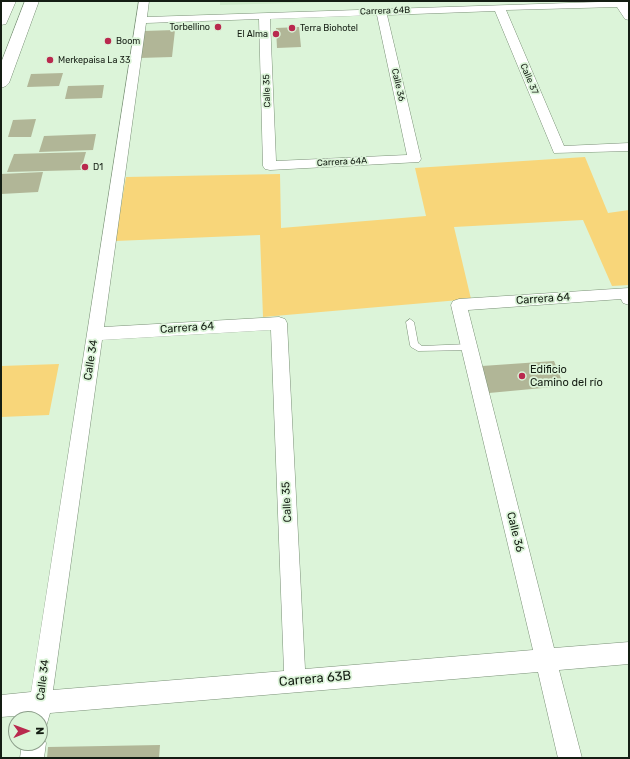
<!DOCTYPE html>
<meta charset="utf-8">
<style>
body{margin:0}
#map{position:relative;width:630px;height:759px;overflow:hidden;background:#dcf4d9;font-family:Rubik,sans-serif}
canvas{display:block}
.frame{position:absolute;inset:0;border:2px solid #141d13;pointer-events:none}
.north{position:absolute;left:8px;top:711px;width:40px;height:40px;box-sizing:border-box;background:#dcf4d9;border:1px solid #8c9e8a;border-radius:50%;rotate:89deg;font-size:11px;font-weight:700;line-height:16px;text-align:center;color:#141d13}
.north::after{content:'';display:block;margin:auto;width:14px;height:18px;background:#b9294e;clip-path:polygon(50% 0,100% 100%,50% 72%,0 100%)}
</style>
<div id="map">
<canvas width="630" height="759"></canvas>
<div class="frame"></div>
<div class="north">N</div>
</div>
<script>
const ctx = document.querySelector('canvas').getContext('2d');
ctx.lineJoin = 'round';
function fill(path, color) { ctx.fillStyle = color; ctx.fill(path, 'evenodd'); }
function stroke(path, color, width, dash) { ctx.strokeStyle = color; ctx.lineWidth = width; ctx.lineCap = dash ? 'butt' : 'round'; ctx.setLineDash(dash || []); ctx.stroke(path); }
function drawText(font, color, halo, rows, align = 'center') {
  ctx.font = font + ' Rubik,sans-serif'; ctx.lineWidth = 3.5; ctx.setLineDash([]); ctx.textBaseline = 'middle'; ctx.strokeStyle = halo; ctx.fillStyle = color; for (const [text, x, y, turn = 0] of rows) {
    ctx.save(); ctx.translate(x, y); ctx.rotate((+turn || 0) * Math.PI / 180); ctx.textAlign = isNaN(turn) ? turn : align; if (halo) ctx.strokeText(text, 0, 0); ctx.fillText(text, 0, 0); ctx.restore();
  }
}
fill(new Path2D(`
 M 220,1 L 324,1 L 324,2 L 220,5 Z`), '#cdebc9');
fill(new Path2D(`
 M 585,157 L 608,213 L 629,210 L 629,285 L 612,286 L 583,220 L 454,227 L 471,299 L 263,317 L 260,235 L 115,241 L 126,177 L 280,174 L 281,228 L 426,216 L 415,168 Z
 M 59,364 L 49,415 L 1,417 L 1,366 Z`), '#f8d67a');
fill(new Path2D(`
 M 299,27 L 301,47 L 277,48 L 276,28 Z
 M 175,30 L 172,57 L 139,58 L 143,31 Z
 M 63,73 L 59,86 L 27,87 L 31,74 Z
 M 104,85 L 102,98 L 65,99 L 68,86 Z
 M 36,119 L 31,137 L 8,137 L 13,120 Z
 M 96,134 L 93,150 L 39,152 L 44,136 Z
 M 86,152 L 81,170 L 7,172 L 14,154 Z
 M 43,172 L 38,192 L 1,194 L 1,174 Z
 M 554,361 L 564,386 L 489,393 L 482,366 Z
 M 160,745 L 159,758 L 47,758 L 48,747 Z`), '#b1b697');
const service = new Path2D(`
 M 410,319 L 414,322 L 418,343 L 422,346 L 469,344 L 472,345 L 473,347 L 472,349 L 469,350 L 418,351 L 411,347 L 410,345 L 406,322 Z`);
const minor = new Path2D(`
 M 139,1 L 149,1 L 147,17 L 629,1 L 628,6 L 629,20 L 625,19 L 617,7 L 506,10 L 564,146 L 629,143 L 629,151 L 554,153 L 495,11 L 387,15 L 421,159 L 419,162 L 270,170 L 265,169 L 263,166 L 259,19 L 146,23 L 104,327 L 279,317 L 285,319 L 287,323 L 305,669 L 533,650 L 451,305 L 453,301 L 459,299 L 629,288 L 629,305 L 623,303 L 621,299 L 468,310 L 554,648 L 629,642 L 629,664 L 559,670 L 582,758 L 558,758 L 538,672 L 50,713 L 46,727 L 40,730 L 40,719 L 27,719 L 27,715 L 1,717 L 1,695 L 31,692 ZM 377,15 L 407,155 L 276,161 L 270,19 ZM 271,330 L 284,671 L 53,690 L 102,340 Z
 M 40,734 L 42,735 L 46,743 L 44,758 L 20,758 L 22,743 L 40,743 Z`);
const primary = new Path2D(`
 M 2,1 L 16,1 L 6,24 L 1,25 Z
 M 25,1 L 39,1 L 9,83 L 6,86 L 1,88 L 1,63 Z`);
stroke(service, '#7a9077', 1);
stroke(minor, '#7a9077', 1);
stroke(primary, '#7a9077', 1);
fill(service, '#fff');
fill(minor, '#fff');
fill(primary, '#fff');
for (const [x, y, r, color] of [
 [218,27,4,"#b9294e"],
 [292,28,4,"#b9294e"],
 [276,34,4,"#b9294e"],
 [108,41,4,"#b9294e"],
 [50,60,4,"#b9294e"],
 [85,167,4,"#b9294e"],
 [522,376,4,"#b9294e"]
]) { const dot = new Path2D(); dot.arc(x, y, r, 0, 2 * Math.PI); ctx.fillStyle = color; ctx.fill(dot); stroke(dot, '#dcf4d9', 1.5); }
drawText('9px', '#141d13', '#dcf4d9', [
 ["Carrera 64B",385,11,-2],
 ["Calle 37",529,79,67],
 ["Calle 36",398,85,77],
 ["Calle 35",267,91,-92],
 ["Carrera 64A",342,162,-3]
]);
drawText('9px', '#141d13', '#dcf4d9', [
 ["Torbellino",210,27,"right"],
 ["Terra Biohotel",300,28],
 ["El Alma",268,34,"right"],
 ["Boom",116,41],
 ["Merkepaisa La 33",58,60],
 ["D1",93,167]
], 'left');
drawText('11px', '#141d13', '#dcf4d9', [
 ["Carrera 64",543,299,-4],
 ["Carrera 64",187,328,-4],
 ["Calle 34",91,360,-81],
 ["Calle 35",287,502,-93],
 ["Calle 36",515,532,76],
 ["Calle 34",43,680,-83]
]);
drawText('11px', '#141d13', '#dcf4d9', [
 ["Edificio",530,370],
 ["Camino del río",530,383]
], 'left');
drawText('13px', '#141d13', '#dcf4d9', [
 ["Carrera 63B",315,679,-5]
]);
</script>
